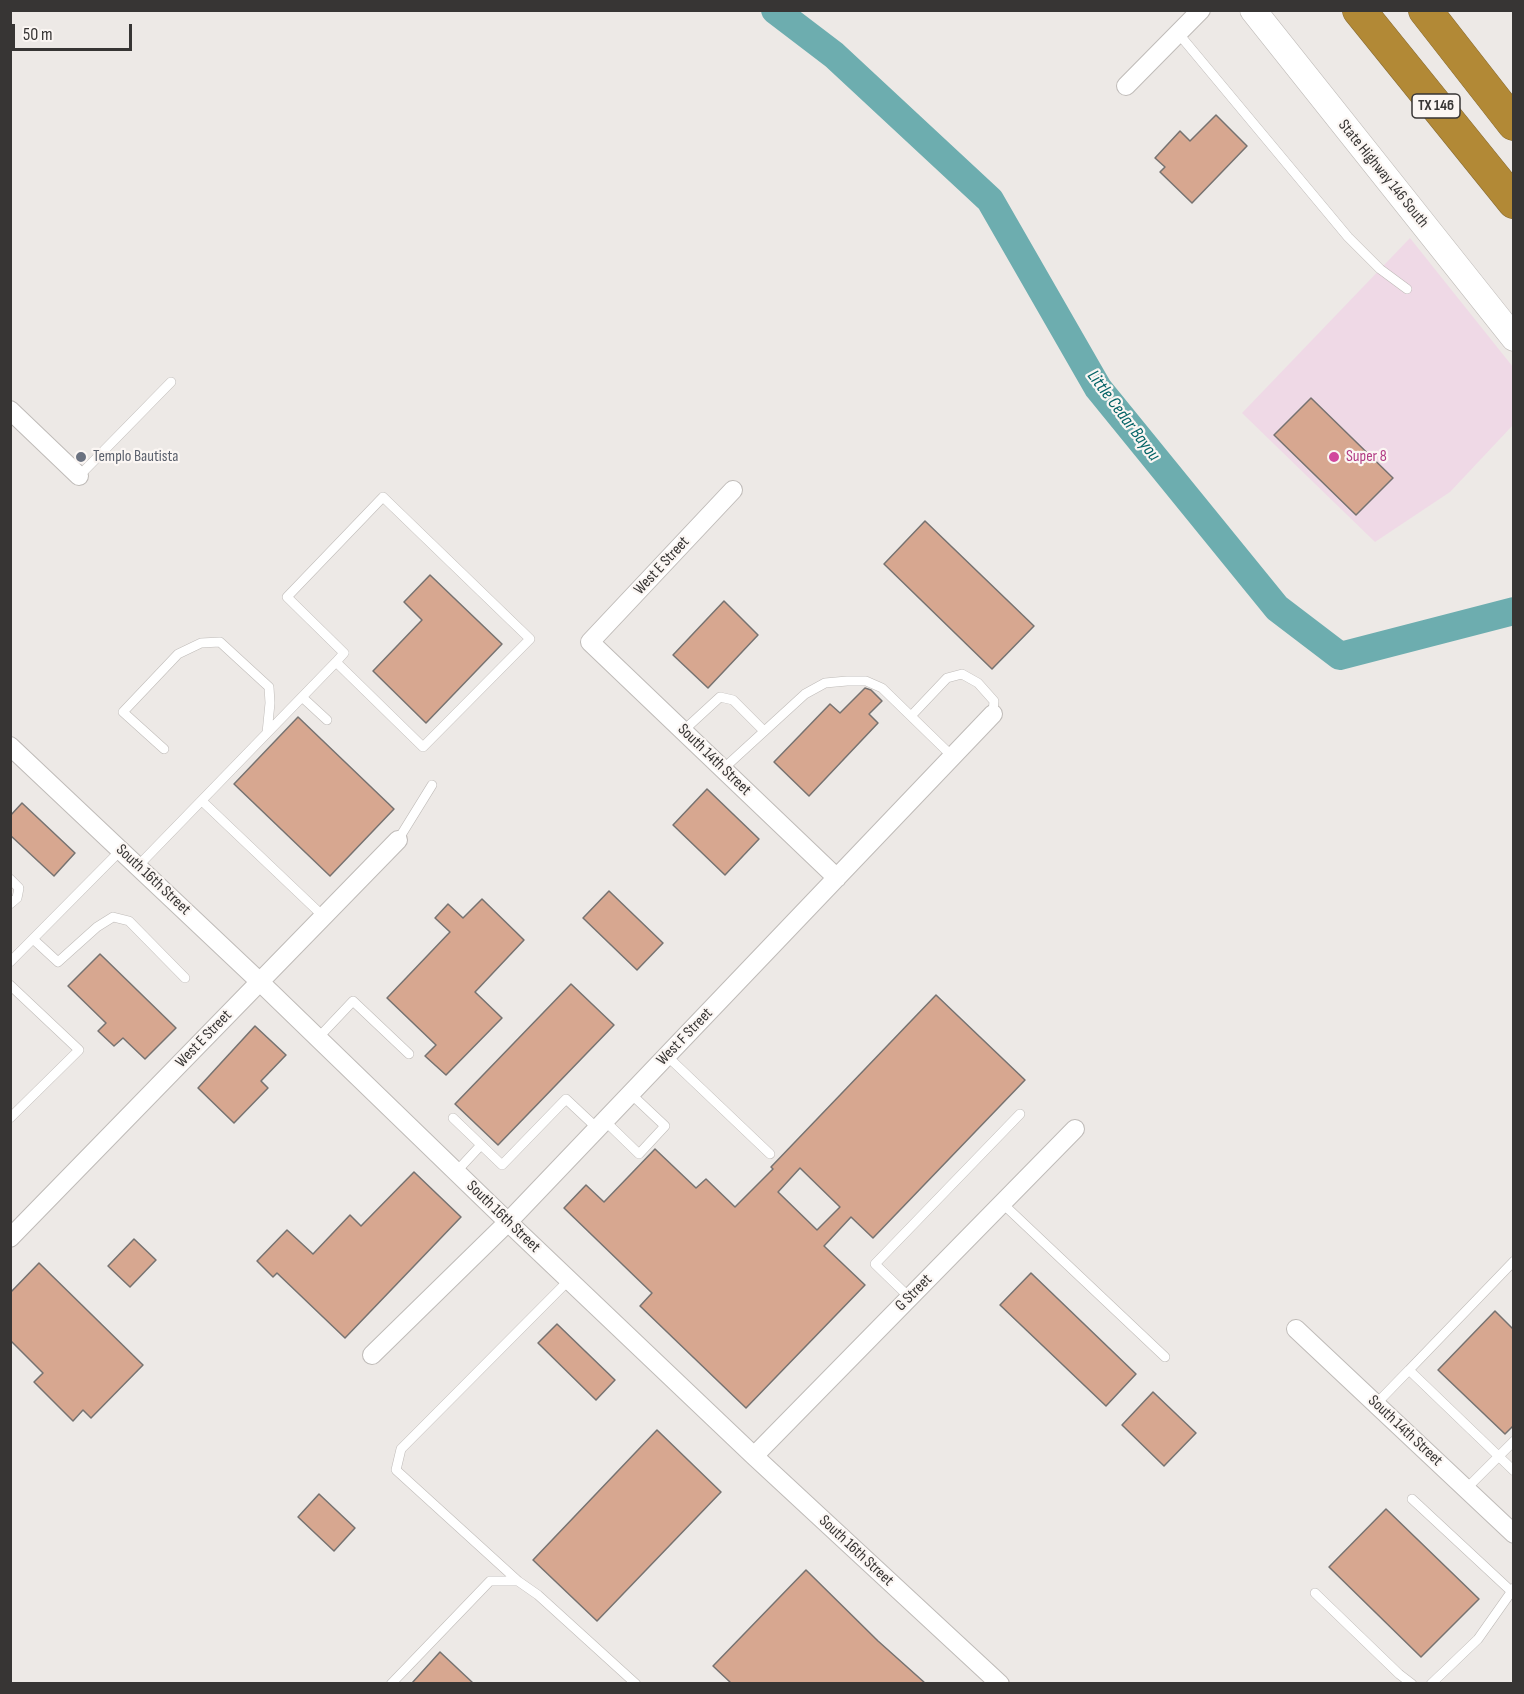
<!DOCTYPE html>
<style>
body{margin:0}
#map{position:relative;width:1524px;height:1694px;overflow:hidden;background:#ede9e6;font-family:"Sofia Sans Condensed",sans-serif}
canvas{display:block}
.frame{position:absolute;inset:0;border:12px solid #373534;pointer-events:none}
.scale{position:absolute;left:12px;top:24px;width:120px;height:27px;box-sizing:border-box;border:3px solid #373534;border-top:0;padding-left:8px;font-size:18px;line-height:21px;white-space:nowrap;color:#373534;-webkit-text-stroke:4px #fbf6f3;paint-order:stroke}
</style>
<div id="map">
<canvas width="1524" height="1694"></canvas>
<div class="frame"></div>
<div class="scale">50 m</div>
</div>
<script>
const ctx = document.querySelector('canvas').getContext('2d');
ctx.lineJoin = 'round';
function fill(path, color) { ctx.fillStyle = color; ctx.fill(path, 'evenodd'); }
function stroke(path, color, width, dash) { ctx.strokeStyle = color; ctx.lineWidth = width; ctx.lineCap = dash ? 'butt' : 'round'; ctx.setLineDash(dash || []); ctx.stroke(path); }
function drawText(font, color, halo, rows, align = 'center') {
  ctx.font = font + ' "Sofia Sans Condensed",sans-serif'; ctx.lineWidth = 4.5; ctx.setLineDash([]); ctx.textBaseline = 'middle'; ctx.strokeStyle = halo; ctx.fillStyle = color; for (const [text, x, y, turn = 0] of rows) {
    ctx.save(); ctx.translate(x, y); ctx.rotate((+turn || 0) * Math.PI / 180); ctx.textAlign = isNaN(turn) ? turn : align; if (halo) ctx.strokeText(text, 0, 0); ctx.fillText(text, 0, 0); ctx.restore();
  }
}
fill(new Path2D(`
 M 1410,238 L 1513,367 L 1513,425 L 1450,492 L 1375,542 L 1242,413 Z`), '#efd9e6');
stroke(new Path2D(`
 M 775,10 L 834,55 L 990,200 L 1098,388 L 1277,608 L 1340,656 L 1514,611`), '#6dadaf', 28);
const building = new Path2D(`
 M 1216,115 L 1247,146 L 1192,203 L 1160,172 L 1165,167 L 1155,158 L 1180,131 L 1190,141 Z
 M 1311,398 L 1393,478 L 1356,515 L 1274,435 Z
 M 925,521 L 1034,626 L 992,669 L 884,564 Z
 M 430,575 L 502,644 L 426,723 L 373,671 L 422,620 L 404,602 Z
 M 724,601 L 758,635 L 708,688 L 673,655 Z
 M 865,688 L 871,690 L 882,701 L 869,714 L 878,723 L 809,796 L 774,762 L 830,704 L 840,713 Z
 M 298,717 L 394,809 L 330,876 L 234,784 Z
 M 707,789 L 759,839 L 725,875 L 673,825 Z
 M 22,803 L 75,853 L 54,876 L 10,835 L 10,816 Z
 M 609,891 L 663,943 L 637,970 L 583,918 Z
 M 482,899 L 524,940 L 475,992 L 502,1018 L 446,1075 L 425,1056 L 436,1045 L 387,998 L 450,932 L 435,918 L 448,904 L 463,918 Z
 M 100,954 L 176,1028 L 145,1059 L 123,1038 L 114,1046 L 98,1031 L 106,1023 L 68,986 Z
 M 571,984 L 614,1025 L 498,1145 L 455,1104 Z
 M 936,995 L 1025,1080 L 873,1238 L 851,1217 L 824,1246 L 865,1285 L 746,1408 L 640,1306 L 652,1293 L 564,1208 L 586,1185 L 604,1202 L 655,1149 L 696,1188 L 706,1179 L 735,1207 L 773,1169 L 771,1167 ZM 800,1168 L 840,1207 L 817,1230 L 778,1192 Z
 M 255,1026 L 286,1055 L 261,1081 L 268,1088 L 234,1123 L 198,1088 Z
 M 414,1172 L 461,1217 L 345,1338 L 277,1273 L 273,1277 L 257,1261 L 287,1230 L 313,1254 L 350,1215 L 361,1226 Z
 M 134,1239 L 156,1260 L 130,1287 L 108,1266 Z
 M 39,1263 L 143,1365 L 91,1418 L 83,1410 L 73,1421 L 34,1382 L 43,1373 L 10,1340 L 10,1293 Z
 M 1031,1273 L 1136,1374 L 1106,1406 L 1000,1305 Z
 M 1495,1311 L 1514,1330 L 1514,1425 L 1505,1434 L 1438,1370 Z
 M 557,1324 L 615,1380 L 596,1400 L 538,1343 Z
 M 1153,1392 L 1196,1433 L 1164,1466 L 1122,1425 Z
 M 657,1430 L 721,1492 L 597,1621 L 533,1560 Z
 M 319,1494 L 355,1528 L 334,1551 L 298,1517 Z
 M 1386,1509 L 1479,1599 L 1421,1657 L 1329,1567 Z
 M 806,1570 L 878,1641 L 925,1683 L 731,1683 L 713,1666 Z
 M 440,1652 L 473,1683 L 412,1683 Z`);
fill(building, '#d7a790');
stroke(building, '#767270', 1.5);
const lane = new Path2D(`
 M 1178,33 L 1348,237 L 1380,269 L 1407,289
 M 79,476 L 171,382
 M 302,697 L 327,720
 M 911,716 L 947,678 L 962,674 L 978,683 L 994,701 L 993,714
 M 683,731 L 720,697 L 733,700 L 764,731
 M 164,749 L 123,712 L 178,654 L 201,643 L 220,642 L 269,687 L 270,703 L 267,733
 M 723,769 L 805,694 L 825,683 L 847,681 L 866,681 L 882,688 L 953,757
 M 202,801 L 324,917
 M 398,840 L 432,785
 M 138,866 L 336,662 L 423,747 L 530,639 L 383,497 L 287,597 L 344,653 L 336,662
 M 10,879 L 19,888 L 17,898 L 10,904
 M 33,939 L 58,962 L 97,927 L 113,917 L 129,921 L 185,978
 M 10,962 L 121,850
 M 10,985 L 79,1050 L 10,1118
 M 318,1038 L 353,1001 L 409,1054
 M 667,1056 L 770,1154
 M 453,1118 L 502,1165 L 566,1099 L 598,1129
 M 605,1121 L 639,1154 L 665,1126 L 631,1094
 M 456,1172 L 481,1145
 M 1002,1203 L 1165,1357
 M 909,1297 L 875,1264 L 1020,1114
 M 1409,1370 L 1514,1261
 M 1376,1404 L 1409,1370 L 1514,1471
 M 1466,1489 L 1514,1441
 M 1412,1499 L 1511,1591
 M 518,1581 L 396,1470 L 401,1449 L 569,1280
 M 1315,1593 L 1399,1674 L 1412,1684
 M 391,1684 L 490,1581 L 518,1581 L 538,1595 L 636,1684
 M 1431,1684 L 1478,1639 L 1514,1588`);
const street = new Path2D(`
 M 1126,86 L 1201,10
 M 10,410 L 79,476
 M 733,490 L 590,642 L 837,878
 M 10,746 L 260,982 L 508,1222 L 754,1456 L 1000,1684
 M 10,1238 L 398,840
 M 1296,1329 L 1514,1534
 M 372,1355 L 508,1222 L 993,714
 M 754,1456 L 1075,1129`);
const secondary = new Path2D(`
 M 1253,10 L 1514,338`);
const highway = new Path2D(`
 M 1359,10 L 1514,202
 M 1425,10 L 1514,124`);
stroke(lane, '#bfbbb8', 10);
stroke(street, '#bfbbb8', 20);
stroke(secondary, '#bfbbb8', 27);
stroke(highway, '#876c35', 34);
stroke(lane, '#fff', 9);
stroke(street, '#fff', 18);
stroke(secondary, '#fff', 26);
stroke(highway, '#b28936', 33);
for (const [x, y, r, color] of [
 [81,457,6,"#6b7280"],
 [1334,457,6,"#d1479c"]
]) { const dot = new Path2D(); dot.arc(x, y, r, 0, 2 * Math.PI); ctx.fillStyle = color; ctx.fill(dot); stroke(dot, '#fbf6f3', 2); }
for (const [x, y, w] of [
 [1436,106,48]
]) { const box = new Path2D(); box.roundRect(x - w / 2, y - 12, w, 24, 4.5); ctx.fillStyle = '#fbf6f3'; ctx.fill(box); stroke(box, '#373534', 1.5); }
drawText('bold 15px', '#373534', null, [
 ["TX 146",1436,106]
]);
drawText('16px', '#373534', '#fbf6f3', [
 ["State Highway 146 South",1383,174,51],
 ["West E Street",662,566,-47],
 ["South 14th Street",714,760,44],
 ["South 16th Street",153,880,43],
 ["West F Street",685,1037,-46],
 ["West E Street",204,1039,-46],
 ["South 16th Street",503,1217,44],
 ["G Street",914,1293,-45],
 ["South 14th Street",1405,1431,43],
 ["South 16th Street",856,1551,43]
]);
drawText('16px', '#5b616d', '#fbf6f3', [
 ["Templo Bautista",93,457]
], 'left');
drawText('16px', '#b23c85', '#fbf6f3', [
 ["Super 8",1346,457]
], 'left');
drawText('italic 18px', '#036366', '#fbf6f3', [
 ["Little Cedar Bayou",1123,416,53]
]);
</script>
